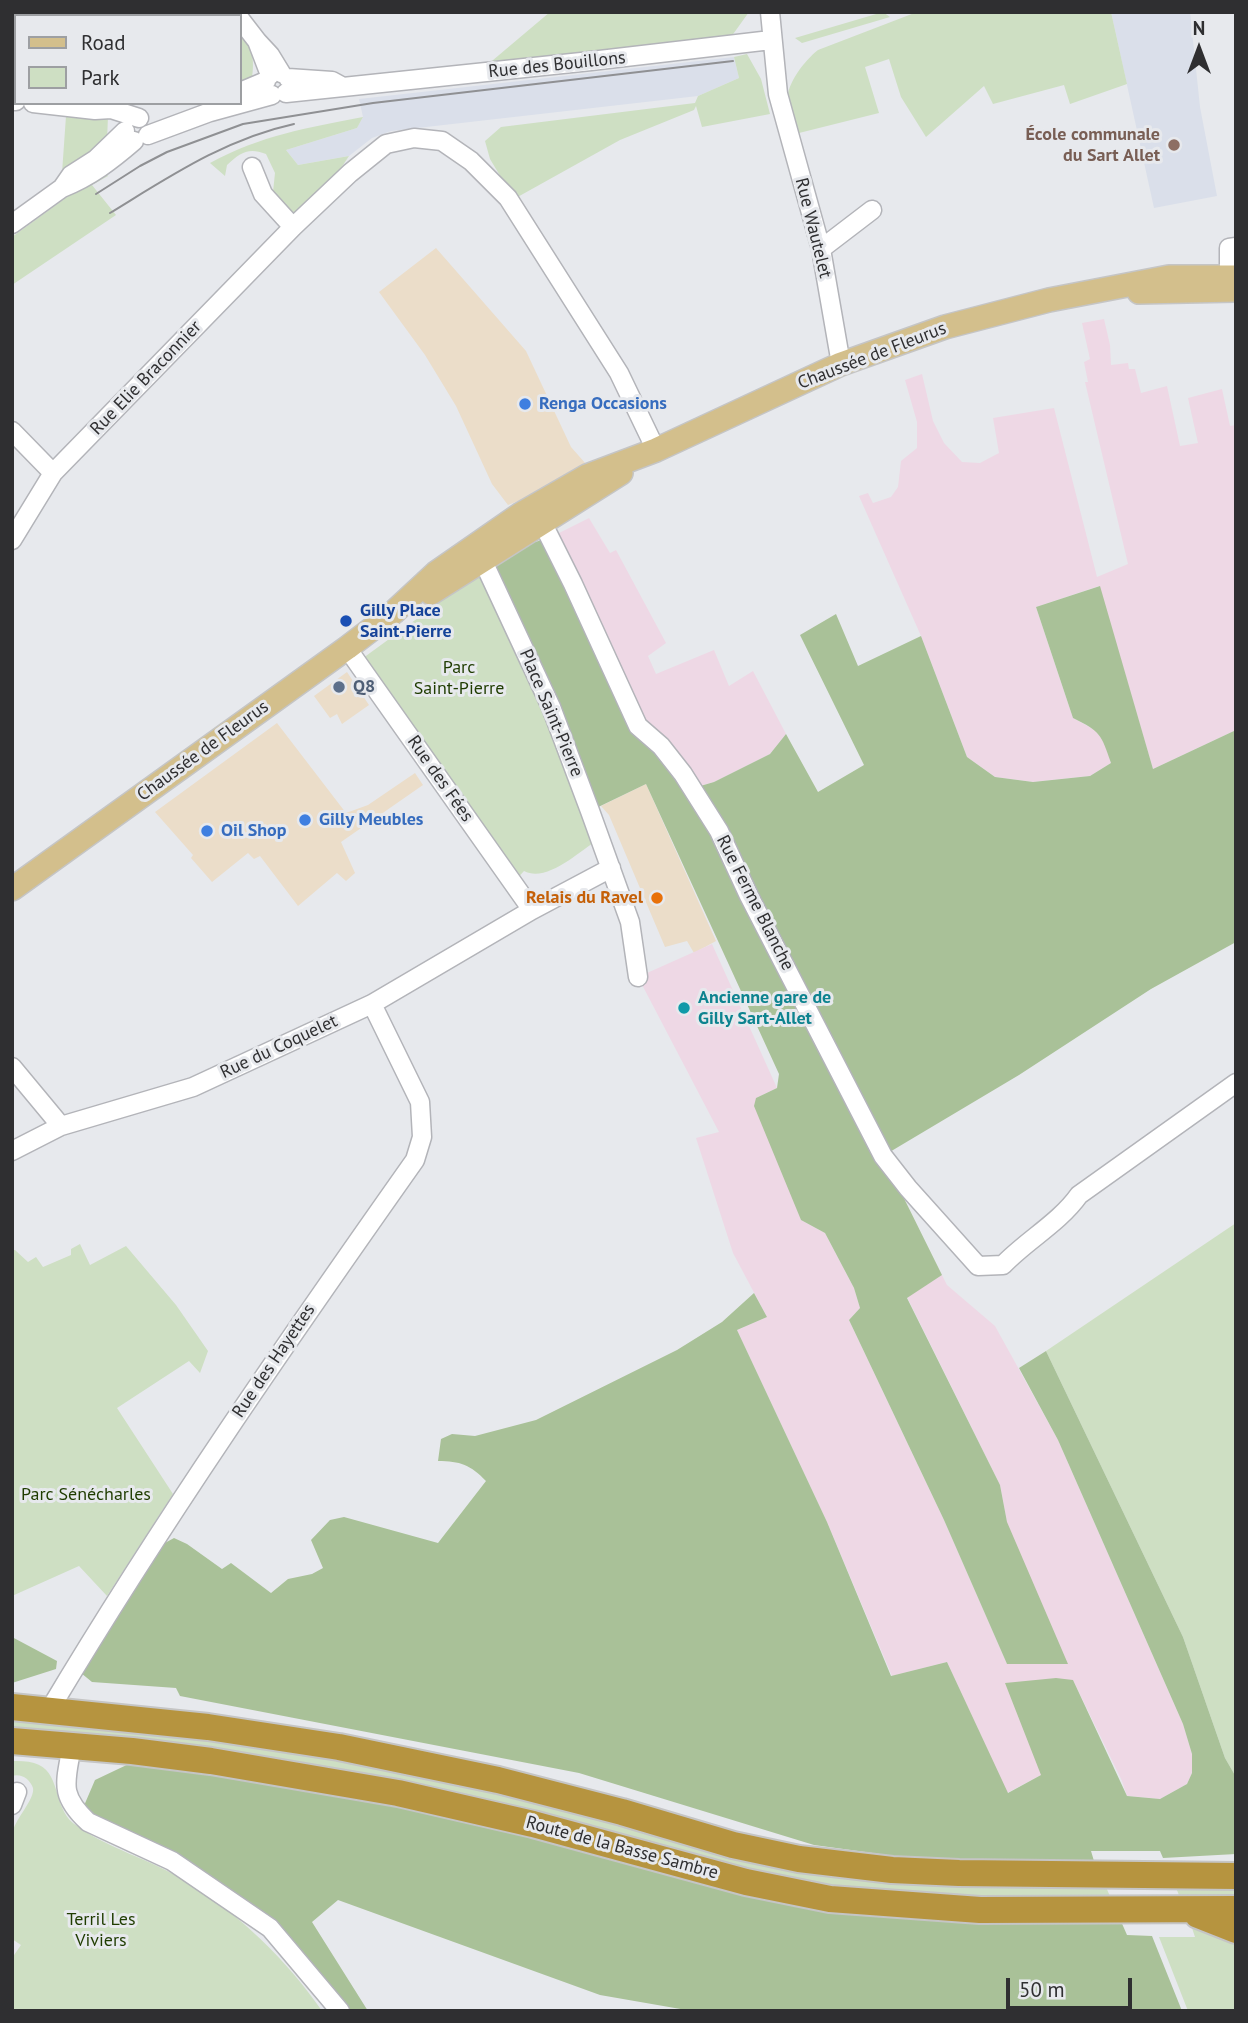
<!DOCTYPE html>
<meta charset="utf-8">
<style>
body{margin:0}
#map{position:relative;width:1248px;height:2023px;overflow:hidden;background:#e7e9ed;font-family:"PT Sans",sans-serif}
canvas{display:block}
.frame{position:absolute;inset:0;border:14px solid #2f2f31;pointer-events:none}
.legend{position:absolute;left:14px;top:14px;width:228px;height:91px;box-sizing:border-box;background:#e7e9ed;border:2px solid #9d9fa2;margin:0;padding:9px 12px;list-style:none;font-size:21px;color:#2f2f31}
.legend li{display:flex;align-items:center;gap:14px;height:35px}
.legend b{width:35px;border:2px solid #9d9fa2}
.north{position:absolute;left:1164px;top:14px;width:70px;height:70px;-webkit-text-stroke:5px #e7e9ed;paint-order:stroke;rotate:0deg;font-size:19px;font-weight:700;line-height:28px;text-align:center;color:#2f2f31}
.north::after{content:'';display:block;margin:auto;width:24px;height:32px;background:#2f2f31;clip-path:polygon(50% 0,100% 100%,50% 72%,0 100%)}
.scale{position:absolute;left:1006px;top:1978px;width:126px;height:32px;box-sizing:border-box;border:4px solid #2f2f31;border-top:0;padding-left:9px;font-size:21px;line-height:24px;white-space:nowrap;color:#2f2f31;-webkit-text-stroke:5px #e7e9ed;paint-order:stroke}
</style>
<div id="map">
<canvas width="1248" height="2023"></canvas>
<div class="frame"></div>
<ul class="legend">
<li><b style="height:9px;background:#d3bf8c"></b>Road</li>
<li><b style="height:19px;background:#cedfc3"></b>Park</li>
</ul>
<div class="north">N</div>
<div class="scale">50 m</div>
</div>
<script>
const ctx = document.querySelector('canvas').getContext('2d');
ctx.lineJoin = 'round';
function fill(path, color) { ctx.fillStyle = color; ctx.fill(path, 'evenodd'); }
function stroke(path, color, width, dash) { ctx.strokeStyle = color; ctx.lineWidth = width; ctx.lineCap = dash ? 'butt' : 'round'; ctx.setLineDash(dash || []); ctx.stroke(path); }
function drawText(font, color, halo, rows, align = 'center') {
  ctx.font = font + ' "PT Sans",sans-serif'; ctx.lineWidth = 6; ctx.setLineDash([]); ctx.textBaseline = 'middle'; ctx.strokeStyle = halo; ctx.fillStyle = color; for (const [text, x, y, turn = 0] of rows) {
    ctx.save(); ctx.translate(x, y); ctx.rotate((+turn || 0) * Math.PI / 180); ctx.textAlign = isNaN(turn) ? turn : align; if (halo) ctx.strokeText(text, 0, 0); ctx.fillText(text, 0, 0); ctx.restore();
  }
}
fill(new Path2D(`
 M 436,248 L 526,351 L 571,447 L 586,464 L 538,493 L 508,505 L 492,484 L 456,406 L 425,355 L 379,292 Z
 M 347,672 L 369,705 L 342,724 L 337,714 L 330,718 L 314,696 Z
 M 277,723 L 346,813 L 368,805 L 415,773 L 423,785 L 341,842 L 355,873 L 346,881 L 337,873 L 298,906 L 260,856 L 254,859 L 248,853 L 212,882 L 191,858 L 193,855 L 155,812 Z
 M 646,784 L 716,941 L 694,953 L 687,941 L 665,947 L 609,815 L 601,806 Z`), '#ebddc9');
fill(new Path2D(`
 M 1104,319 L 1110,345 L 1111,365 L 1128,363 L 1129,369 L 1135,369 L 1141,393 L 1167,386 L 1180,446 L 1198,443 L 1188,398 L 1222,389 L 1230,426 L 1236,425 L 1236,730 L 1153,769 L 1099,586 L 1036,607 L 1073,718 L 1095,730 L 1105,743 L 1111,763 L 1090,776 L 1033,782 L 995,777 L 967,757 L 921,636 L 859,496 L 868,493 L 873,503 L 891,497 L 898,487 L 901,461 L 917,448 L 917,422 L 905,380 L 922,374 L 933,421 L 944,443 L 962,462 L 980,463 L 999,453 L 993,418 L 1054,408 L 1097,577 L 1128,564 L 1085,382 L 1088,382 L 1084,362 L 1090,359 L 1082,323 Z
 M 589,518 L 610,553 L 616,550 L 666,643 L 648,656 L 656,674 L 714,650 L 729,686 L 753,671 L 786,734 L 770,754 L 714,782 L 697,787 L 642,725 L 551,537 Z
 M 712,944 L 777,1088 L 756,1098 L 801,1220 L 825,1233 L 854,1288 L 860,1308 L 849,1320 L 944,1520 L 1007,1664 L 1007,1522 L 1000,1485 L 907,1297 L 942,1275 L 947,1285 L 995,1326 L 1058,1440 L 1183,1724 L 1192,1754 L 1192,1773 L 1187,1784 L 1160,1799 L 1127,1796 L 1122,1781 L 1073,1680 L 1041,1775 L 1007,1793 L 947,1662 L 892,1676 L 827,1522 L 737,1330 L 767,1317 L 733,1253 L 696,1138 L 719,1132 L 638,977 Z`), '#eed8e5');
fill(new Path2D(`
 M 1111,12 L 1190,12 L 1200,107 L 1217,196 L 1154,208 Z
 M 734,57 L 739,78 L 698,96 L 391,131 L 372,138 L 349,156 L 298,165 L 286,150 L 357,128 L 363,117 L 359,99 Z`), '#dadfea');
fill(new Path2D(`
 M 550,12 L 749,12 L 731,37 L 486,66 Z
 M 883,12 L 890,17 L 802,43 L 795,38 Z
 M 917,12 L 1111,12 L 1127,84 L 1070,104 L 1064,85 L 993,104 L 984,86 L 926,137 L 901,97 L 889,59 L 865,67 L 879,113 L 799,133 C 796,124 787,110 787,101 C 787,83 805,60 818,50 Z
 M 240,31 C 254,48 255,62 251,84 L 240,86 Z
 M 747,54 L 761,79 L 770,114 L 702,127 L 696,106 L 694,110 L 620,140 L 514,199 L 490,159 L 485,141 L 501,127 L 695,103 L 698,96 L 739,78 L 734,57 Z
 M 66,116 L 108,116 L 107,141 L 62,173 Z
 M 363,117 L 357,128 L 286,150 L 298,165 L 349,156 L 341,168 L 302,212 L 292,213 L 273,192 L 275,173 L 266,154 C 248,147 240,153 227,165 L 225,176 L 210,163 C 262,135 306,128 363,117 Z
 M 104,170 L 108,176 L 92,185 L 116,215 L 12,285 L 12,237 Z
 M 481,572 L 494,584 L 598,840 C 578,852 547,883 524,871 L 513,883 L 359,661 Z
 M 1236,1223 L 1236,1777 L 1225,1758 L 1183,1637 L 1046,1351 Z
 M 80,1244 L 90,1265 L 126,1246 L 176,1305 L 208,1351 L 200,1373 L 189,1361 L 117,1408 L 173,1494 L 107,1596 L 79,1566 L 12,1596 L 12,1250 L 15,1250 L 28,1262 L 36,1257 L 43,1267 L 71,1255 L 71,1249 Z
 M 12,1715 L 304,1750 L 561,1804 L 667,1835 L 1106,1887 L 1112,1901 L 889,1896 L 809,1887 L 12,1732 Z
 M 12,1761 C 19,1761 27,1761 34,1763 C 61,1770 53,1807 73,1823 C 107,1849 151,1859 187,1882 C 240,1915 287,1960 322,2011 L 12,2011 L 12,1958 L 21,1945 L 12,1939 C 12,1914 12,1889 12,1863 C 12,1853 10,1841 13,1831 C 16,1818 35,1799 33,1788 C 30,1779 21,1773 12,1776 Z
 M 1236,1884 L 1236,1902 L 1182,1903 L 1175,1885 Z
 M 1191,1925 L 1217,1934 L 1236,1943 L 1236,2011 L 1188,2011 L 1159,1937 L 1195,1937 Z`), '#cedfc3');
fill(new Path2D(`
 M 551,537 L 627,712 L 697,787 L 714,782 L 770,754 L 786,734 L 818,792 L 864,765 L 800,635 L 836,614 L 858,666 L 921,636 L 967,757 L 995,777 L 1033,782 L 1090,776 L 1111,763 C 1101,734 1101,732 1073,718 L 1036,607 L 1100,586 L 1153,769 L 1236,730 L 1236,942 L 1151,989 L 1019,1075 L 883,1156 L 942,1275 L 907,1298 L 1000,1485 L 1007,1522 L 1068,1664 L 1007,1664 L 944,1520 L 849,1320 L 860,1308 L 854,1288 L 825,1233 L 801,1220 L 754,1106 L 756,1098 L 777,1088 L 779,1074 L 646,784 L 590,811 L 494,584 L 496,564 L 532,543 Z
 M 754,1293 L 767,1317 L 737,1330 L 827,1522 L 891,1676 L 947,1662 L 1008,1793 L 1041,1775 L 1005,1683 L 1056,1678 L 1073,1680 L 1127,1796 L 1160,1799 L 1187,1784 L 1192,1773 L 1192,1754 L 1183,1724 L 1058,1440 L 1019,1368 L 1046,1351 L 1183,1637 L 1225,1758 L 1236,1777 L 1236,1854 L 1163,1858 L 1160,1851 L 1091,1851 L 1094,1861 L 924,1860 L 814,1845 L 579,1773 L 180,1696 L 176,1688 L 92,1682 L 81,1673 L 163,1544 L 174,1538 L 187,1544 L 222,1569 L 231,1563 L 271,1593 L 288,1579 L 312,1574 L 323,1568 L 311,1540 L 330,1520 L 344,1517 L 438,1543 L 486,1481 C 471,1465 460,1461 438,1461 L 441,1439 L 452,1434 L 475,1436 L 536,1420 L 677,1350 L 722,1322 Z
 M 12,1637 L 57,1661 L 56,1669 L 12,1683 Z
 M 135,1761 L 406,1806 L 825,1907 L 1120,1919 L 1127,1935 L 1152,1936 L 1182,2011 L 692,2011 L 600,1995 L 338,1900 L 312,1922 L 368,2011 L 342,2011 L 246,1911 L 80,1815 L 95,1780 Z`), '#a9c198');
const minor = new Path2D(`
 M 770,12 L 778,94 L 821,249 L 841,364
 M 240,19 L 257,41
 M 270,75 L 257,41 L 270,55 L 281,73
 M 343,87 L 591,61 L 771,40
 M 240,92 L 266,81
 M 286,93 L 343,87 L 332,81 L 288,78
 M 12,101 L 16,101
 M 33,103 L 95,110 L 111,109 L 139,118
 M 125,131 L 96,159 L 71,175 L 62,188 C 90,177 112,160 134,141
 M 148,135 L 210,112 L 272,95
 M 252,167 L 263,194 L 293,227
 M 12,224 L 62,188
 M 821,249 L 872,210
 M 1229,276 L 1229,248 L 1236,247
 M 12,431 L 53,473
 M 538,514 L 573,584 L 638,726 L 661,746 L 683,774 L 719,831 L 749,896 L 883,1156 L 908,1188 L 978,1266 L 1003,1265 C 1027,1240 1059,1223 1079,1195 L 1236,1083
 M 12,540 L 53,473 L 293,227 L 350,173 L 386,144 L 414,138 L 442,141 L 471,161 L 508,198 L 619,373 L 656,450
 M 483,561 L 551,707 L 590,811 L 630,922 L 638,977
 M 347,648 L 532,910
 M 12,1067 L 61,1126
 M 12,1151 L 61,1126 L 193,1087 L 372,1004 L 532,910 L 611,868
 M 50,1709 C 163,1520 288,1340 415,1160 L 422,1137 L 420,1102 L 372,1004
 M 72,1745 C 66,1782 58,1794 88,1822 L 172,1861 L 270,1928 L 340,2011
 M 12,1805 L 17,1792`);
const major = new Path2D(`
 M 1139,292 L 1236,290
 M 431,593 L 621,473
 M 12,889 L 347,648 L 394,612 L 436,573 L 521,514 L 587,476 L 656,450 L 841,364 L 945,327 L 1049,300 L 1169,277 L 1236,277`);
const highway = new Path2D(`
 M 12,1707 L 208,1727 L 339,1747 L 498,1780 L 622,1812 L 733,1845 L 799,1859 L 892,1870 L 959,1873 L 1236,1876
 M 12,1741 L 132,1751 L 211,1761 L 398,1793 L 533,1824 L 746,1882 L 830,1899 L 980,1910 L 1236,1909
 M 1198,1915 L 1236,1930`);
stroke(minor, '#b3b4b9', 21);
stroke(major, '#c5c5c5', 26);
stroke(highway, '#c5c5c5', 30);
stroke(minor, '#fff', 18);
stroke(major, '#d3bf8c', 23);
stroke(highway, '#b6943f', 26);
stroke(new Path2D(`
 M 96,194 L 140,166 L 167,152 L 243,124 L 373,103 L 733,61
 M 110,213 C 169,177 225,139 294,124`), '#8f9093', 2);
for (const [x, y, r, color] of [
 [1174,145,7,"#8d6e63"],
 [525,404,7,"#3f7fe0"],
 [346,621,7,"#1a4fb4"],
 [339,687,7,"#5c6f8a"],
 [305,820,7,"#3f7fe0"],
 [207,831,7,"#3f7fe0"],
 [657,898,7,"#e8710a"],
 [684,1008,7,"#0f9aa8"]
]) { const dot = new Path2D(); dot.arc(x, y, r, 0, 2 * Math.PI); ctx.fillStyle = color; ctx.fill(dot); stroke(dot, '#e7e9ed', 2.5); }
drawText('18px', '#2f2f31', '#e7e9ed', [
 ["Rue des Bouillons",557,65,-6],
 ["Rue Wautelet",813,228,76],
 ["Chaussée de Fleurus",872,356,-21],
 ["Rue Elie Braconnier",146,378,-46],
 ["Place Saint-Pierre",551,713,67],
 ["Chaussée de Fleurus",203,751,-36],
 ["Rue des Fées",440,779,55],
 ["Rue Ferme Blanche",755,903,63],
 ["Rue du Coquelet",279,1047,-25],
 ["Rue des Hayettes",274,1361,-56],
 ["Route de la Basse Sambre",622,1848,15]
]);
drawText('bold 18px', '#785e54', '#e7e9ed', [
 ["École communale",1160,135],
 ["du Sart Allet",1160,156]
], 'right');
drawText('bold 18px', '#366cbe', '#e7e9ed', [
 ["Renga Occasions",539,404],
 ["Gilly Meubles",319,820],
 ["Oil Shop",221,831]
], 'left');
drawText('bold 18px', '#164399', '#e7e9ed', [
 ["Gilly Place",360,611],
 ["Saint-Pierre",360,632]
], 'left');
drawText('18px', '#1f3c00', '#e7e9ed', [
 ["Parc",459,668],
 ["Saint-Pierre",459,689],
 ["Parc Sénécharles",86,1495],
 ["Terril Les",101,1920],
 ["Viviers",101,1941]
]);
drawText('bold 18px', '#4e5e75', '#e7e9ed', [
 ["Q8",353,687]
], 'left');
drawText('bold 18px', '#c56008', '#e7e9ed', [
 ["Relais du Ravel",643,898]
], 'right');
drawText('bold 18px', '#0d838f', '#e7e9ed', [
 ["Ancienne gare de",698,998],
 ["Gilly Sart-Allet",698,1019]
], 'left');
</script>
